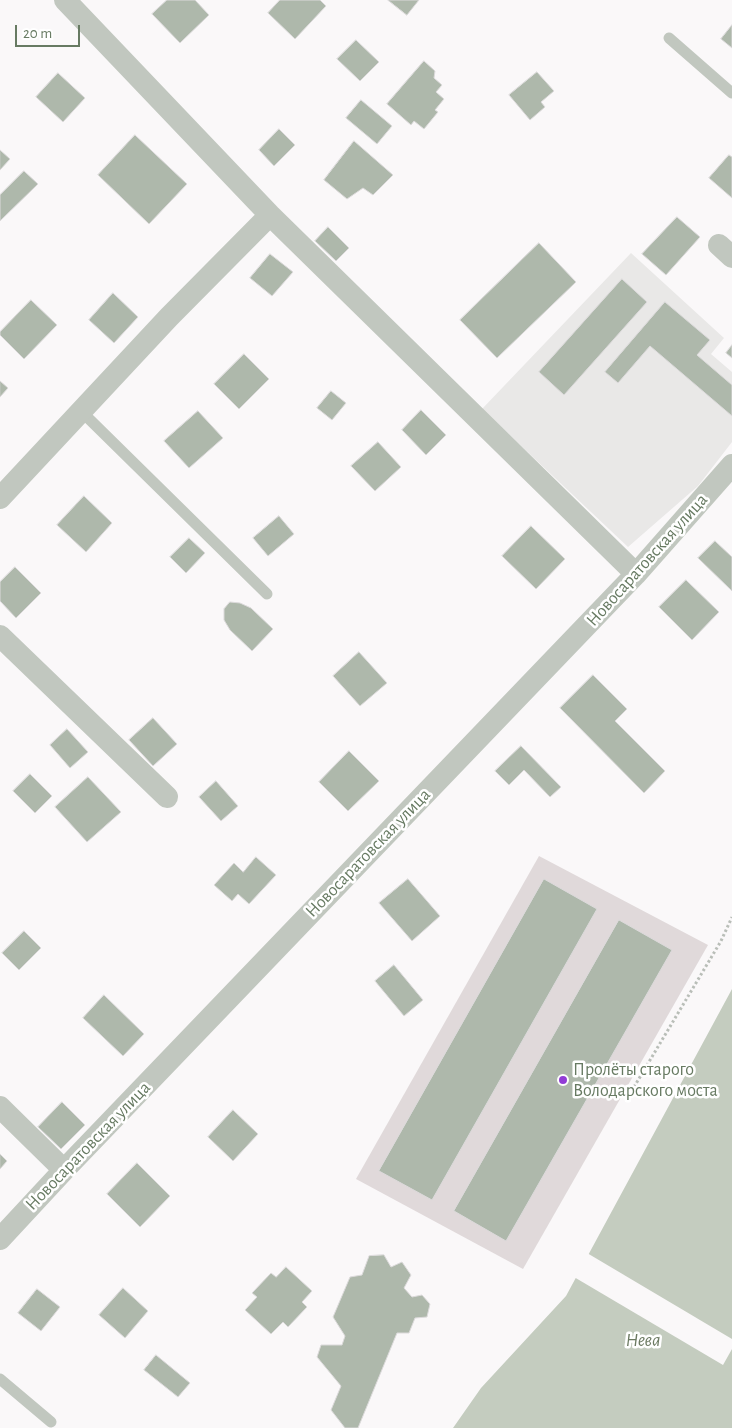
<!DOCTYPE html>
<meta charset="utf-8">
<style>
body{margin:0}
#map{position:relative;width:732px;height:1428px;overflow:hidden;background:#faf8f9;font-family:"Alegreya Sans",sans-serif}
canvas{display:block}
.scale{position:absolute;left:15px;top:25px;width:65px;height:22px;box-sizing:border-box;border:2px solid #677a62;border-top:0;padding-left:6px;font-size:15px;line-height:18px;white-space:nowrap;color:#677a62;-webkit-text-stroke:4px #fff;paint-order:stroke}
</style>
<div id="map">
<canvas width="732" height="1428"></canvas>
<div class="scale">20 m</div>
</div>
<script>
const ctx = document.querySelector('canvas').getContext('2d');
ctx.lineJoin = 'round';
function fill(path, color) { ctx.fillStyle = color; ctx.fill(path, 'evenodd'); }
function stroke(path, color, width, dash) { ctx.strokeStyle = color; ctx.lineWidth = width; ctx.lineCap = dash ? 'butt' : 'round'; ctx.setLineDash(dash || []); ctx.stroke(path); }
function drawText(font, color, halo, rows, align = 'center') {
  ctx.font = font + ' "Alegreya Sans",sans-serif'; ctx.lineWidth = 5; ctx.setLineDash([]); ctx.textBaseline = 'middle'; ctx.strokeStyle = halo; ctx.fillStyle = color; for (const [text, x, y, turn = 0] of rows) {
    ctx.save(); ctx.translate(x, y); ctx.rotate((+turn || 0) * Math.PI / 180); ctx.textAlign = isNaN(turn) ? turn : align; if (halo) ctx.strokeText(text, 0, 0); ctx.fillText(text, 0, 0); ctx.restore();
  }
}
fill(new Path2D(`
 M 631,253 L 724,338 L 711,354 L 732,372 L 732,442 L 698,486 L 628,547 L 482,409 Z`), '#e9e8e7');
fill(new Path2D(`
 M 539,856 L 708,945 L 523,1269 L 356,1179 Z`), '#e0d9da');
fill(new Path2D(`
 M 732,989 L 732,1428 L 453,1428 L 481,1388 L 566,1296 Z`), '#c4ccbf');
fill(new Path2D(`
 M 587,1253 L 732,1339 L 732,1349 L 723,1365 L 574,1277 Z`), '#faf8f9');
const building = new Path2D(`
 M 167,0 L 195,0 L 209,15 L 180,43 L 152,14 Z
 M 280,0 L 320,0 L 326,6 L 295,39 L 268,13 Z
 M 388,0 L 419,0 L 407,15 Z
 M 732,25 L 732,48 L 721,39 Z
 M 356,40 L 379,62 L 360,81 L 337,59 Z
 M 424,61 L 435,71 L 434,78 L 442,85 L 436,92 L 444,99 L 435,110 L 438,112 L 424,129 L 414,121 L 411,125 L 387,104 Z
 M 537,72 L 554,91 L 541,102 L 545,107 L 530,120 L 509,95 Z
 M 58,73 L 85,98 L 63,122 L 36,97 Z
 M 361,100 L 392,126 L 377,144 L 346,118 Z
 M 279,129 L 295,145 L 274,166 L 259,150 Z
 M 135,135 L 187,184 L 149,224 L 98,175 Z
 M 354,141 L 393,175 L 373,195 L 363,188 L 347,199 L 324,180 Z
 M 0,150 L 10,159 L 0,170 Z
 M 729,155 L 732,157 L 732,198 L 709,178 Z
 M 24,171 L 38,184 L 0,221 L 0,195 Z
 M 677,217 L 700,237 L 666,275 L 642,254 Z
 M 328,227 L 349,248 L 336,261 L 315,241 Z
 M 539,243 L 576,282 L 497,358 L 460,320 Z
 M 270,254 L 293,272 L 272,296 L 250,278 Z
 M 622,279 L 647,302 L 564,395 L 539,372 Z
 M 113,293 L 138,317 L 114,343 L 89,320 Z
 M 31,300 L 57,325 L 24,359 L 0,335 L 0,332 Z
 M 665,302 L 710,340 L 697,355 L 732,385 L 732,416 L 650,346 L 618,383 L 605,372 Z
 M 732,345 L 732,358 L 726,353 Z
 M 244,354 L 269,379 L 239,409 L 214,384 Z
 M 0,381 L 8,388 L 0,397 Z
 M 331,391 L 346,403 L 332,420 L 317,408 Z
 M 421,410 L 446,435 L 426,455 L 402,430 Z
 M 198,411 L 223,438 L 189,468 L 164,441 Z
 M 378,442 L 401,467 L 375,491 L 351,466 Z
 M 84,496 L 112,523 L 86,552 L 57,525 Z
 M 279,516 L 294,534 L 268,556 L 253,538 Z
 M 531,526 L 565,559 L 536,589 L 502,556 Z
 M 189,538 L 205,553 L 186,573 L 170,557 Z
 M 715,541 L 732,557 L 732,591 L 698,558 Z
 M 15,567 L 41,593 L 16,618 L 0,601 L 0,582 Z
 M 686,580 L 719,612 L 692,640 L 659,607 Z
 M 230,602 L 240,603 L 251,608 L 273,629 L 252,651 L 230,630 L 224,620 L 224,609 Z
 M 359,652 L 387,683 L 360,706 L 333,676 Z
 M 593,675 L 627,709 L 615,721 L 665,771 L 644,793 L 560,708 Z
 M 153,718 L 177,744 L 153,766 L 129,740 Z
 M 67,729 L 88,752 L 70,768 L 50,745 Z
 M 521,746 L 561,787 L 550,797 L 524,770 L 509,785 L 495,771 Z
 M 349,751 L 379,781 L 348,811 L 319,782 Z
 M 30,774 L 52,796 L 35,813 L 13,791 Z
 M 88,777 L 121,812 L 87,842 L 55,807 Z
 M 216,781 L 238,806 L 221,821 L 199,797 Z
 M 256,857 L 276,875 L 249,904 L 238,894 L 232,901 L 214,885 L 234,863 L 243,872 Z
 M 408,879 L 440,916 L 412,941 L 379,903 Z
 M 544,879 L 597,909 L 432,1200 L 379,1171 Z
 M 619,920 L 672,950 L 506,1241 L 454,1211 Z
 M 24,931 L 41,948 L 19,970 L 2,953 Z
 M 394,965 L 423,1000 L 404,1016 L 375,981 Z
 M 104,995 L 144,1034 L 123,1056 L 83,1018 Z
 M 62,1102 L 85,1125 L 61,1149 L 38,1127 Z
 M 233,1110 L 258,1134 L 233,1161 L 208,1137 Z
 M 0,1154 L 7,1161 L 0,1169 Z
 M 137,1163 L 170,1196 L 140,1227 L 107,1194 Z
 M 384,1255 L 391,1267 L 402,1262 L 411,1275 L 404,1288 L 412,1297 L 422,1295 L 430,1304 L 427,1317 L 415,1318 L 409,1333 L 397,1333 L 358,1428 L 345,1428 L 331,1410 L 341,1386 L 317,1357 L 321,1345 L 342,1345 L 345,1336 L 333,1317 L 350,1277 L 362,1275 L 369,1256 Z
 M 286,1267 L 312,1291 L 302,1302 L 307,1307 L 288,1327 L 283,1322 L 271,1334 L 245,1310 L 257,1297 L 252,1293 L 271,1273 L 276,1277 Z
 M 123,1288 L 148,1311 L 125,1338 L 99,1315 Z
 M 37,1289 L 60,1307 L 41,1331 L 18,1313 Z
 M 156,1355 L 190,1383 L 178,1397 L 144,1370 Z`);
fill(building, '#aeb8ab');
stroke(building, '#dcdadb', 1);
stroke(new Path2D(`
 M 634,1087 L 721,941 L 732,917`), '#b9beb8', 3, [2.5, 2.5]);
stroke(new Path2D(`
 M 669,38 L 732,93
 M 82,412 L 267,594
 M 0,1379 L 51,1422`), '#c1c7bf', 11);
stroke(new Path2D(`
 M 65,0 L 270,215 L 636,574
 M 719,245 L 732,257
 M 0,498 L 169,317 L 270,215
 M 0,636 L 167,797
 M 0,1107 L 64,1170
 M 0,1239 L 64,1170 L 636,574 L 732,465`), '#c1c7bf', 22);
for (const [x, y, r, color] of [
 [563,1080,5,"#923cd6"]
]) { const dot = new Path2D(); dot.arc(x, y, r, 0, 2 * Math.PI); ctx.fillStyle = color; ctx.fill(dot); stroke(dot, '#fff', 2); }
drawText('18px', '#677a62', '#fff', [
 ["Новосаратовская улица",647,560,-48],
 ["Новосаратовская улица",368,853,-46],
 ["Новосаратовская улица",88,1146,-46]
]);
drawText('18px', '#677a62', '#fff', [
 ["Пролёты старого",573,1070],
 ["Володарского моста",573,1091]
], 'left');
drawText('italic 19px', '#6c7a62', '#fff', [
 ["Нева",643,1340]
]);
</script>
